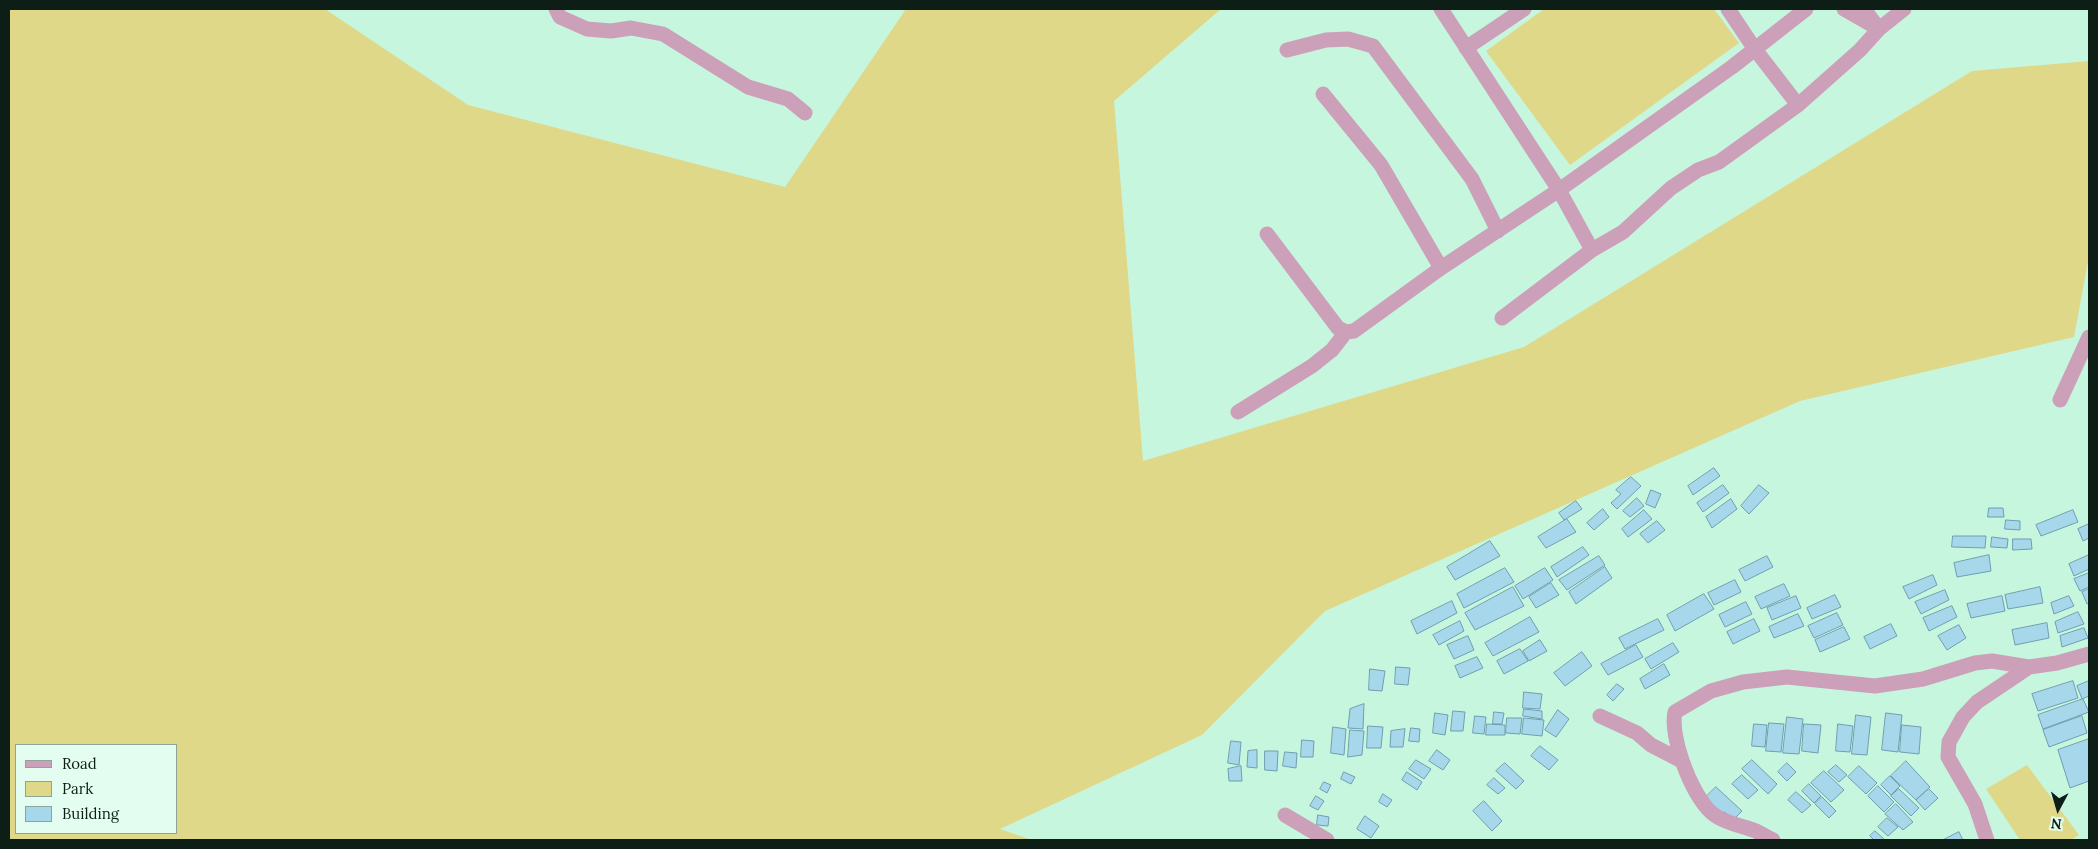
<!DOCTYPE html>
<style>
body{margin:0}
#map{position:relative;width:2098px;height:849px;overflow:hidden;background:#c7f6df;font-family:Lora,serif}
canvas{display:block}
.frame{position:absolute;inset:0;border:10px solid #0d1e17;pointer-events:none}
.legend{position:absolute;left:15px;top:744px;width:162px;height:90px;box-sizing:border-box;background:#e3fef0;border:1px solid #8da499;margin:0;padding:6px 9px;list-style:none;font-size:15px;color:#0d1e17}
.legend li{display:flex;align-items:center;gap:10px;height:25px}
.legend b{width:25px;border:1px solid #8da499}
.north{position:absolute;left:2033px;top:784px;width:50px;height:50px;-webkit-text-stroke:4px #e3fef0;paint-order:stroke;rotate:186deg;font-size:14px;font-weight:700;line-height:20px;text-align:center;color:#0d1e17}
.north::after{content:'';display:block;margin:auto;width:18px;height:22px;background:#0d1e17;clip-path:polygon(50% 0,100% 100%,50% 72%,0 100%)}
</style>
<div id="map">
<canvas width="2098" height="849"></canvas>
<div class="frame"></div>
<ul class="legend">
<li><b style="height:6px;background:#cba0b8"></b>Road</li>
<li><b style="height:14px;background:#dfd888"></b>Park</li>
<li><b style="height:14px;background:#a6d7ea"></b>Building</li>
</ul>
<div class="north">N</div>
</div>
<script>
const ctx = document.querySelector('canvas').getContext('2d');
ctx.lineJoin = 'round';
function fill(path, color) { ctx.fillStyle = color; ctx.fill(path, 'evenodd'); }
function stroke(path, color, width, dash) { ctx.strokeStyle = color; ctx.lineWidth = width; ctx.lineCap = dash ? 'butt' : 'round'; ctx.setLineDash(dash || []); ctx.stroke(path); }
fill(new Path2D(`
 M 9,9 L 325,9 L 468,105 L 785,187 L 906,9 L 1221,9 L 1114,101 L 1143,461 L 1524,347 L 1972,71 L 2089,61 L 2089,256 L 2074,337 L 1800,401 L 1325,611 L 1202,735 L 1000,829 L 1032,840 L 9,840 ZM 16,745 L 176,745 L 176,833 L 16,833 Z
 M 1544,9 L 1714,9 L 1739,43 L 1570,165 L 1486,51 Z
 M 2027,765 L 2079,835 L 2071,840 L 2020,840 L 1986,789 Z`), '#dfd888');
const building = new Path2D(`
 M 1714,468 L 1720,476 L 1693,495 L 1688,486 Z
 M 1631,477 L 1641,486 L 1617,509 L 1611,503 L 1621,494 L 1616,490 Z
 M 1723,485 L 1729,493 L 1703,512 L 1697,503 Z
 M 1759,485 L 1769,493 L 1749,514 L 1741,506 Z
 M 1651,490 L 1661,494 L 1655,508 L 1646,504 Z
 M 1637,498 L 1644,506 L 1630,517 L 1623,511 Z
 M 1731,499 L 1737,509 L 1712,528 L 1706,517 Z
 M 1576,501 L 1582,509 L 1564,520 L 1559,513 Z
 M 1989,508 L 2003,508 L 2004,517 L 1988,517 Z
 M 1603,509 L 1609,517 L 1594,530 L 1587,523 Z
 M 1644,510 L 1652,519 L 1628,537 L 1622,529 Z
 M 2073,510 L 2078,522 L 2041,536 L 2036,525 Z
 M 1567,519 L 1576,532 L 1546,548 L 1538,537 Z
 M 2006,520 L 2020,521 L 2020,530 L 2005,529 Z
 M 1657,521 L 1665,530 L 1648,543 L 1640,534 Z
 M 2089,524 L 2089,538 L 2083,541 L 2078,529 Z
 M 1953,536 L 1986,536 L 1985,548 L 1952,547 Z
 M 1992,537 L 2008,539 L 2007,548 L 1991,547 Z
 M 2013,539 L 2031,539 L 2032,549 L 2013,550 Z
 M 1490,541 L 1500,556 L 1455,580 L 1447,567 Z
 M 1583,547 L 1589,555 L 1557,577 L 1551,567 Z
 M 1989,555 L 1991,571 L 1957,577 L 1954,563 Z
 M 2089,555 L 2089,569 L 2074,576 L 2069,564 Z
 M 1599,556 L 1605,565 L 1567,590 L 1559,580 Z
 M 1767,556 L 1773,567 L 1745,581 L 1739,570 Z
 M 1605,567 L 1612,578 L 1576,604 L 1569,592 Z
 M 1505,568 L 1514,582 L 1464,608 L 1457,594 Z
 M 1545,568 L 1553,580 L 1523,599 L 1515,586 Z
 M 2089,573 L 2089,587 L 2080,591 L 2074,579 Z
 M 1933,575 L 1937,585 L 1909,599 L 1903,587 Z
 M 1735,580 L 1741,592 L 1714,605 L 1708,593 Z
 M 1551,583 L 1559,595 L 1536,608 L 1529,597 Z
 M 1784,584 L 1790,596 L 1761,609 L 1755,597 Z
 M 1513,587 L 1524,606 L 1475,630 L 1465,613 Z
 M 2040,587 L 2043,603 L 2008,609 L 2005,595 Z
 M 2089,589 L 2089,603 L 2087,604 L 2082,592 Z
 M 1945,590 L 1949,600 L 1921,614 L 1915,602 Z
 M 1704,594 L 1714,609 L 1675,631 L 1667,615 Z
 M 1835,595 L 1841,607 L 1812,619 L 1807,608 Z
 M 1796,596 L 1801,608 L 1772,620 L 1767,608 Z
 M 2002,596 L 2005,611 L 1971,618 L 1967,604 Z
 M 2069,596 L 2074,606 L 2054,614 L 2051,603 Z
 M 1452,601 L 1457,613 L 1417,634 L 1411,621 Z
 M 1746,602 L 1752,614 L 1725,627 L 1719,615 Z
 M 1952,606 L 1957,617 L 1929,631 L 1923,618 Z
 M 2078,612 L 2084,624 L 2058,633 L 2055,622 Z
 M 1837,613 L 1843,625 L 1814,638 L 1808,626 Z
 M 1798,614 L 1804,626 L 1774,638 L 1769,627 Z
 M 1530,617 L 1539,632 L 1493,656 L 1485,643 Z
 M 1658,619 L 1664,630 L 1625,649 L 1619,638 Z
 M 1754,619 L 1760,631 L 1733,644 L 1727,632 Z
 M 1460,621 L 1464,631 L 1439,645 L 1433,635 Z
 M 2047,623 L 2049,638 L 2015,645 L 2012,630 Z
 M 1891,624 L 1897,636 L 1870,649 L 1864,637 Z
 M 1959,625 L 1966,638 L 1947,650 L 1938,636 Z
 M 1844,627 L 1850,639 L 1820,652 L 1815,640 Z
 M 2084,628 L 2088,638 L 2062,647 L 2060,636 Z
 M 1468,636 L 1474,650 L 1454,659 L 1447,645 Z
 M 1540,640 L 1547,651 L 1529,661 L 1523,651 Z
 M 1673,643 L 1679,652 L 1651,669 L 1645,659 Z
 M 1636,645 L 1643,657 L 1608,675 L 1601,664 Z
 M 1520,649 L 1528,661 L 1504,674 L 1497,661 Z
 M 1582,652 L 1592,666 L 1565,686 L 1554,673 Z
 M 1477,657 L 1483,668 L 1460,678 L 1455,666 Z
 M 1664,664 L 1670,675 L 1645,689 L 1640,679 Z
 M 1396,667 L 1410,668 L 1408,685 L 1395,684 Z
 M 1370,669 L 1385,671 L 1382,691 L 1369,690 Z
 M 2073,681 L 2078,698 L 2038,711 L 2032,694 Z
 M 2089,681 L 2089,696 L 2082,699 L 2077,686 Z
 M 1617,684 L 1624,689 L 1613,701 L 1607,695 Z
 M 1524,692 L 1542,694 L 1540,709 L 1523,708 Z
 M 2083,699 L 2089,712 L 2043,729 L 2038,715 Z
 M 1364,704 L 1363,729 L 1348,728 L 1350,709 Z
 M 1524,709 L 1542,711 L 1542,719 L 1523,716 Z
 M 1558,710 L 1569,719 L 1556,737 L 1545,730 Z
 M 1453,711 L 1465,712 L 1463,731 L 1451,731 Z
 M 1494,712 L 1504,713 L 1502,724 L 1493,724 Z
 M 1435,713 L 1448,715 L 1445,735 L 1433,733 Z
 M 1886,713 L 1902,715 L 1898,752 L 1882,750 Z
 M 1856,715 L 1871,717 L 1867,755 L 1852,754 Z
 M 1475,716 L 1486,717 L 1484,734 L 1473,733 Z
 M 2082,716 L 2087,733 L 2049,747 L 2043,730 Z
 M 1787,717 L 1803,719 L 1799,754 L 1783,753 Z
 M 1507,718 L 1522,718 L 1520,734 L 1506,733 Z
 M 1524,718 L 1544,720 L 1542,736 L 1522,734 Z
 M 1769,723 L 1784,724 L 1781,752 L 1766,751 Z
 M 1487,724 L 1505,725 L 1505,735 L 1486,735 Z
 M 1754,724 L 1767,725 L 1765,747 L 1752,746 Z
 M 1804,724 L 1821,725 L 1818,753 L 1802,751 Z
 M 1838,724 L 1853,726 L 1850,752 L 1836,751 Z
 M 1902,725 L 1921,727 L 1919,754 L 1900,752 Z
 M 1368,726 L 1383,727 L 1381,748 L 1367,748 Z
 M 1333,727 L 1346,729 L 1344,755 L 1331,753 Z
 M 1411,728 L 1420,729 L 1419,742 L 1409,741 Z
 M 1405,729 L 1403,747 L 1390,747 L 1391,731 Z
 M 1350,730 L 1364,731 L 1362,755 L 1348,757 Z
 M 2089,739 L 2089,781 L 2070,788 L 2058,750 Z
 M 1302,740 L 1314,741 L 1313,757 L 1301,757 Z
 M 1231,741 L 1241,742 L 1239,765 L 1228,763 Z
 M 1540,746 L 1558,760 L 1549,770 L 1531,756 Z
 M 1257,750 L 1257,768 L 1247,767 L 1248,751 Z
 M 1437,750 L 1450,760 L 1443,770 L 1429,761 Z
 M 1265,751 L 1278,751 L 1277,771 L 1265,770 Z
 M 1285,752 L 1297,753 L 1296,768 L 1283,766 Z
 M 1416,760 L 1431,769 L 1424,779 L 1409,769 Z
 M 1752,760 L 1777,784 L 1768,794 L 1742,769 Z
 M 1906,761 L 1930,787 L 1916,800 L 1891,776 Z
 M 1505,763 L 1524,781 L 1516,789 L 1496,771 Z
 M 1787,763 L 1796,772 L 1787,781 L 1778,772 Z
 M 1836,765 L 1847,775 L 1839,782 L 1828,772 Z
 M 1241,766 L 1242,781 L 1229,781 L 1228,769 Z
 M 1859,766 L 1877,783 L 1866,794 L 1848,777 Z
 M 1824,771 L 1844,790 L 1831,802 L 1811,783 Z
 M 1344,772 L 1355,777 L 1351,784 L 1341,779 Z
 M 1407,772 L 1422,782 L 1417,790 L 1402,780 Z
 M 1742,775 L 1758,790 L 1748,799 L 1732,784 Z
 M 1890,776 L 1900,786 L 1891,795 L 1881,785 Z
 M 1494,778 L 1505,788 L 1498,794 L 1487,785 Z
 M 1324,782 L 1331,785 L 1327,793 L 1320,789 Z
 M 1809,784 L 1821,796 L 1814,803 L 1802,791 Z
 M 1878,786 L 1894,802 L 1884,812 L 1868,796 Z
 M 1716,787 L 1742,811 L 1733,820 L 1725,812 L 1719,816 L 1704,799 Z
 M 1899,789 L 1919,808 L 1911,816 L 1891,796 Z
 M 1929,789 L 1938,798 L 1925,810 L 1916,800 Z
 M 1796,792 L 1811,805 L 1802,813 L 1788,800 Z
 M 1383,794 L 1392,800 L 1387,807 L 1379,802 Z
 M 1316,796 L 1324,801 L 1318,810 L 1310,806 Z
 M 1822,797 L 1836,811 L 1829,818 L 1815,804 Z
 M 1484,801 L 1502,821 L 1492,831 L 1473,811 Z
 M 1896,804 L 1913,822 L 1903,830 L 1885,814 Z
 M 1318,815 L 1329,817 L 1328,826 L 1317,825 Z
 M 1365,816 L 1379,826 L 1371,838 L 1357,829 Z
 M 1887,818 L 1898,827 L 1888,836 L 1878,827 Z
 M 1875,831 L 1885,840 L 1874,840 L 1870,836 Z
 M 1959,832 L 1963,840 L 1943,840 Z`);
fill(building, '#a6d7ea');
stroke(building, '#6f9eb0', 1);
stroke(new Path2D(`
 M 556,9 L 560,17 L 587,29 L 611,31 L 631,28 L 663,34 L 748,87 L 788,99 L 805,113
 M 1441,9 L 1559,190 L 1592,250
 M 1728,9 L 1754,48 L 1798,105
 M 1844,9 L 1879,29 L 1904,9
 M 1466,48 L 1524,9
 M 1287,50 L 1326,40 L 1348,39 L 1373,46 L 1472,179 L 1498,231
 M 1323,94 L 1381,165 L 1441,268
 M 1267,234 L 1338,328 L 1346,332 L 1354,331 L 1441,268 L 1559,190 L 1732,67 L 1806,9
 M 1502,318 L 1592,250 L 1623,232 L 1671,188 L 1698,170 L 1719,162 L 1798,105 L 1860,50 L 1879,29 L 1864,9
 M 2060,400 L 2089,337
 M 1238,412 L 1312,366 L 1332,350 L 1346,332
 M 1600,716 L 1637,733 L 1651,745 L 1682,761
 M 1285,815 L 1327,840
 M 1773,840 C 1767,837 1761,834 1756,831 C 1743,826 1728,824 1716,816 C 1694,803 1669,737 1675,712 L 1711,691 L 1743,682 L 1787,677 L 1875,686 L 1923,679 L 1975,663 L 1992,661 L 2029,667 L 2057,663 L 2089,654
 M 1987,840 L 1975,804 L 1948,757 L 1949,742 L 1963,717 L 1977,702 L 2029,667`), '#cba0b8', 15);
</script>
